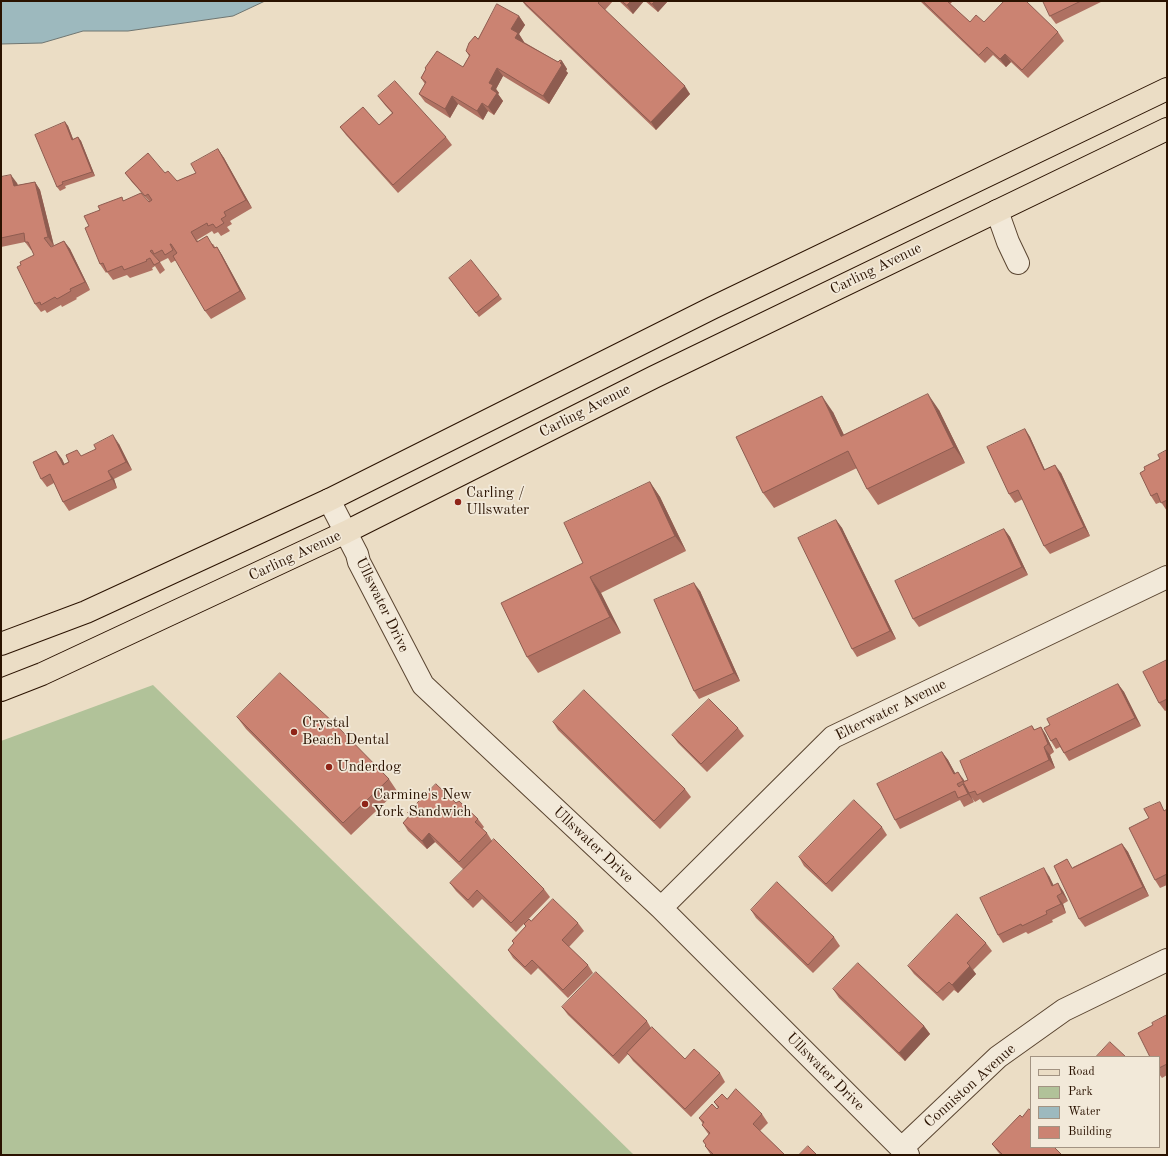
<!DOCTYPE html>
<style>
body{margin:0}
#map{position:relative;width:1168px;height:1156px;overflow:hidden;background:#ebddc5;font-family:"Old Standard TT",serif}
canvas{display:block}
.frame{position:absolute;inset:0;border:2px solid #2a1200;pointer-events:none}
.legend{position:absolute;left:1030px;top:1056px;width:130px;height:92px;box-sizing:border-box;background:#f2e9d9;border:1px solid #a29382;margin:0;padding:5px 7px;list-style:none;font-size:12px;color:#2a1200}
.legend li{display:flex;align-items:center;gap:8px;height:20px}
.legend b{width:20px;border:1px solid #a29382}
</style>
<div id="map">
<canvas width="1168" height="1156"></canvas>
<div class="frame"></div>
<ul class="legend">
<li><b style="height:5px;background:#ebddc5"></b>Road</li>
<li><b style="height:11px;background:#b1c299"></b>Park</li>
<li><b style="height:11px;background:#9db9be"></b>Water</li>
<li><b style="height:11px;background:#cb8372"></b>Building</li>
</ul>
</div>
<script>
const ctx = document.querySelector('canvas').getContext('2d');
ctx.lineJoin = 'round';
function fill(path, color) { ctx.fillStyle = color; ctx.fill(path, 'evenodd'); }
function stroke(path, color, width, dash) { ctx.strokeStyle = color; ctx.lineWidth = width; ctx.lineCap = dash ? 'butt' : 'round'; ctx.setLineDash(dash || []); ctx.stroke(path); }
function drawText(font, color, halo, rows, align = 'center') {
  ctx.font = font + ' "Old Standard TT",serif'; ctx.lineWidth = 3.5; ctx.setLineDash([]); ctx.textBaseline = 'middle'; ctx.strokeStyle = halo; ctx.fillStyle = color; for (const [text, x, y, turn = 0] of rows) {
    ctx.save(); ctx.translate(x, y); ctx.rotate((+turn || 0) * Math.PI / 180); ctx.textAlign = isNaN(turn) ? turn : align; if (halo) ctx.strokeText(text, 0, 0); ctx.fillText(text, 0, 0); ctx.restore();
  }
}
fill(new Path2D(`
 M 153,685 L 634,1155 L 1,1155 L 1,741 Z`), '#b1c299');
const water = new Path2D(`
 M 1,1 L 265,1 L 233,16 L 128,31 L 83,31 L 42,43 L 1,44 Z`);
fill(water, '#9db9be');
stroke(water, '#6f7672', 1);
const minor = new Path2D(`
 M 997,211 L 1008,242 L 1018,263
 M 329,500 L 357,554 L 359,562 L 423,685 L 661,908 L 908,1155
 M 661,908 L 833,737 L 1167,577
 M 901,1149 L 998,1057 L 1064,1010 L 1167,960`);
const major = new Path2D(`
 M 1,644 L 86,612 L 329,500 L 712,308 L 1167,89
 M 1,690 L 42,674 L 346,532 L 654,377 L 1167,129`);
stroke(minor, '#5a4531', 24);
stroke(major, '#2a1200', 24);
stroke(minor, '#f2e9d9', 22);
stroke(major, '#ebddc5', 22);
fill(new Path2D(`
 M 522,1 L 613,1 L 605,10 L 690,94 L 656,130 L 526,6 Z
 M 619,1 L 644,1 L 633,14 Z
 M 645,1 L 668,1 L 658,12 Z
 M 920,1 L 953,1 L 950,4 L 970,22 L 984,22 L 1058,32 L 1064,41 L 1028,78 L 1011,62 L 1006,67 L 993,55 L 985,63 Z
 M 1043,1 L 1103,1 L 1056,24 L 1050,16 Z
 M 519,16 L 525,25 L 519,34 L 524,42 L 558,62 L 562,61 L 567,69 L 566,71 L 568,73 L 549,104 L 503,76 L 496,89 L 499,93 L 498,94 L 503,101 L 494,115 L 488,111 L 483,120 L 458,104 L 450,118 L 425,102 L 419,94 L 425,84 L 421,78 L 426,69 L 425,68 L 463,67 L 469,56 L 466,51 L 478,39 Z
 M 378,96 L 446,137 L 452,145 L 398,193 L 346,135 L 340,127 L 379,125 L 392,113 L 384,104 Z
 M 65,122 L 68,126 L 73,139 L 78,137 L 81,141 L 95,176 L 65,186 L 66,188 L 60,191 L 57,187 Z
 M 218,149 L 224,158 L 252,208 L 230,221 L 232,224 L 227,227 L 230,231 L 221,236 L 218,232 L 214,234 L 212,231 L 197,240 L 198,241 L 213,244 L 215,247 L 217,247 L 222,255 L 246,299 L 211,319 L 205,311 L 176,260 L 171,263 L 168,258 L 160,262 L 165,270 L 160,274 L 155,266 L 152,268 L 153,270 L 130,278 L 127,275 L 113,280 L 107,272 L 106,273 L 100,264 L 89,226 L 124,200 L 149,201 L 131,181 L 125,173 L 165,173 L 177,181 L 196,173 Z
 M 1,177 L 17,183 L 18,185 L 35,182 L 40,190 L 54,246 L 50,246 L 51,247 L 64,241 L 70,249 L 90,290 L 76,298 L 77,299 L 62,307 L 61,305 L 47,313 L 45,310 L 41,312 L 35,304 L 21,265 L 34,255 L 32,250 L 31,250 L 25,242 L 1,247 Z
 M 449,278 L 499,295 L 502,299 L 479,317 Z
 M 939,410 L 965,463 L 878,505 L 867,489 L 857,468 L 774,508 L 763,493 L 833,412 L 844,435 Z
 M 1025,429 L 1030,437 L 1045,470 L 1061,473 L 1090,536 L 1050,554 L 1044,546 L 1023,499 L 1015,503 L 1009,494 Z
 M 119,444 L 132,470 L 114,479 L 117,488 L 69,511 L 63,502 L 54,483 L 47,487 L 41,479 L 56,451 L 62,459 L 64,464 L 82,456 Z
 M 1167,450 L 1167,511 L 1161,502 L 1156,504 L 1151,496 L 1145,470 L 1160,459 Z
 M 650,482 L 660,497 L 686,551 L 601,593 L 621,633 L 538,673 L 527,657 L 583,563 Z
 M 836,520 L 842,528 L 896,639 L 857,657 L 852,649 Z
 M 1004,529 L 1010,537 L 1028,575 L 919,627 L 913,619 Z
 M 700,591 L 740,681 L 699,699 L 694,691 Z
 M 1167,660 L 1167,710 L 1165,711 L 1159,703 Z
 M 1118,684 L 1124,692 L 1141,726 L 1069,761 L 1064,753 L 1060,747 L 1056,749 L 1051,741 L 1050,725 Z
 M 237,717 L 389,779 L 397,791 L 351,835 L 246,729 Z
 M 553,722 L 685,789 L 691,797 L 660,829 L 558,730 Z
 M 1032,726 L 1035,730 L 1041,727 L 1046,735 L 1054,752 L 1050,755 L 1055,768 L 983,803 L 980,799 L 975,802 L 971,797 L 974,802 L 964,807 L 960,800 L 900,829 L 895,820 L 942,752 L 948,760 L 955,773 L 964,781 L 968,780 Z
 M 738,728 L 744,736 L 707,772 L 678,743 L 672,735 Z
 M 456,803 L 478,819 L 484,827 L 482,829 L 487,833 L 492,841 L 544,889 L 550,897 L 516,932 L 482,899 L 473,908 L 456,891 L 450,883 L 464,870 L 435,842 L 427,849 L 408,831 L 403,823 L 410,816 L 408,813 Z
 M 1167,809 L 1167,885 L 1160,888 L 1155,880 L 1166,810 Z
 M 882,827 L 887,835 L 832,892 L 804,866 L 799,857 Z
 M 1122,844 L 1128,852 L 1149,896 L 1085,927 L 1079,919 L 1073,867 Z
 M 1049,876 L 1053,885 L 1063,891 L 1068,901 L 1063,904 L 1066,913 L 1052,920 L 1053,922 L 1028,934 L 1026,932 L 1003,943 L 998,935 Z
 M 751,910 L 834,937 L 840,946 L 813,973 L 756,918 Z
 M 531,921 L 578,923 L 584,931 L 569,947 L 588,965 L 593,973 L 568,998 L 538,968 L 531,975 L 513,958 L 508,950 L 514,944 L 512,941 L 526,927 L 524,924 Z
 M 986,943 L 992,951 L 973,970 L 976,974 L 958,993 L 954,990 L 943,1001 L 914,974 L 908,966 Z
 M 833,989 L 924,1026 L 930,1034 L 905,1061 L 839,998 Z
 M 562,1007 L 647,1021 L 651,1028 L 685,1059 L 720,1073 L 725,1082 L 691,1117 L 633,1061 L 628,1054 L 619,1064 L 568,1015 Z
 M 1167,1015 L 1167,1075 L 1162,1078 L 1159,1074 L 1159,1057 L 1153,1025 Z
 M 727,1099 L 762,1114 L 768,1123 L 760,1131 L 785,1155 L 711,1155 L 705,1146 L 706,1145 L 703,1141 L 709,1135 L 702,1125 L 703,1124 L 699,1118 L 717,1109 L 718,1108 L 714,1102 Z
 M 1022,1117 L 1031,1147 L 1062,1155 L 1001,1155 L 998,1152 L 992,1144 Z`), '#af7162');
fill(new Path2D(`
 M 631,1 L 644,1 L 633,14 L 627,5 Z
 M 655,1 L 668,1 L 658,12 L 652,4 Z
 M 519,16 L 525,25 L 519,34 L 524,42 L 521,46 L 515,38 L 511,29 Z
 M 1005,54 L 1011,62 L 1006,67 L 1000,59 Z
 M 562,61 L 567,69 L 566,71 L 568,73 L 549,104 L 543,96 Z
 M 497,68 L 503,76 L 496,89 L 499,93 L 498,94 L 503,101 L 494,115 L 488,107 L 489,83 Z
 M 685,86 L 690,94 L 656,130 L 651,122 Z
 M 452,96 L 458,104 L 450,118 L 445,109 Z
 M 482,103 L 488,111 L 483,120 L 477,111 Z
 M 65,122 L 68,126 L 75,144 L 72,140 Z
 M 78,137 L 81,141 L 95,176 L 92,172 Z
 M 218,149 L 224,158 L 252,208 L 246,200 Z
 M 11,175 L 17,183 L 19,194 L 14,186 Z
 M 35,182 L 40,190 L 54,246 L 48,237 Z
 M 64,241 L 70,249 L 90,290 L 85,282 Z
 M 217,247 L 222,255 L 246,299 L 240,291 Z
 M 928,394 L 939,410 L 965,463 L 954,447 Z
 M 822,396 L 833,412 L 852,452 L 841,436 Z
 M 1025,429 L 1030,437 L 1049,479 L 1044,470 Z
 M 113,435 L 119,444 L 132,470 L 126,462 Z
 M 56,451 L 62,459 L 69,473 L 63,465 Z
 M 1055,465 L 1061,473 L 1090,536 L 1084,527 Z
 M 108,471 L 114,479 L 117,488 L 112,479 Z
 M 650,482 L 660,497 L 686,551 L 675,536 Z
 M 836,520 L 842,528 L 896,639 L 890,631 Z
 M 1004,529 L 1010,537 L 1028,575 L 1022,567 Z
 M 590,577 L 601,593 L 621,633 L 610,617 Z
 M 694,583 L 700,591 L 740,681 L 734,673 Z
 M 1118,684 L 1124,692 L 1141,726 L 1135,718 Z
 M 1041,727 L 1046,735 L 1054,752 L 1048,744 Z
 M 1044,747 L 1050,755 L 1055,768 L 1049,760 Z
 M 942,752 L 948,760 L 960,782 L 954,774 Z
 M 958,772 L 964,780 L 968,790 Z
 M 963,784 L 970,793 L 969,793 L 974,802 L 968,794 Z
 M 429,833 L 435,842 L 427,849 L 422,841 Z
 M 1122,844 L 1128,852 L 1149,896 L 1143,887 Z
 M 1044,868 L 1049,876 L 1058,894 L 1052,886 Z
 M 1058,883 L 1063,891 L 1068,901 L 1062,893 Z
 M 1057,896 L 1063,904 L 1066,913 L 1061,904 Z
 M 970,966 L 976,974 L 958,993 L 952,985 Z
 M 924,1026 L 930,1034 L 905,1061 L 899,1053 Z`), '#8e5c50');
const building = new Path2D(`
 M 523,1 L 600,1 L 598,3 L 685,86 L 651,122 Z
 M 622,1 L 631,1 L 627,5 Z
 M 648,1 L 655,1 L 652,4 Z
 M 923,1 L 947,1 L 970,22 L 976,15 L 984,22 L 1004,1 L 1026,1 L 1058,32 L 1022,70 L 1005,54 L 1000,59 L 987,47 L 979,55 Z
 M 1043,1 L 1081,1 L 1050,16 Z
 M 497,4 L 519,16 L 511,29 L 518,33 L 515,38 L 558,62 L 560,60 L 562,61 L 560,63 L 562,65 L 543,96 L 497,68 L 489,83 L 493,85 L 491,89 L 497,93 L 488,107 L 482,103 L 477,111 L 452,96 L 445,109 L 419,94 L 426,82 L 421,78 L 426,69 L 425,68 L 437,51 L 463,67 L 470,55 L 466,51 L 469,43 L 475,36 L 478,39 Z
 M 395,81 L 446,137 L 393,185 L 340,127 L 363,107 L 379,125 L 393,113 L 378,96 Z
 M 65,122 L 72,140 L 78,137 L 92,172 L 62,182 L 63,184 L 57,187 L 35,135 Z
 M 218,149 L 246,200 L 224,212 L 226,216 L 221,219 L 224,223 L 216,228 L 213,224 L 208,226 L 207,223 L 191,232 L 197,242 L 207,236 L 214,248 L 217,247 L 240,291 L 205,311 L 173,256 L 177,253 L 171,244 L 170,244 L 173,250 L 165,255 L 162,250 L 154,254 L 152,250 L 150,251 L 160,262 L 154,265 L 150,258 L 146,260 L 147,261 L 124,270 L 122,266 L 107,272 L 103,263 L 100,264 L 85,228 L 89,226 L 84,216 L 100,210 L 98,206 L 122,197 L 123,201 L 141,193 L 149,202 L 152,200 L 148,194 L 145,196 L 125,173 L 148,153 L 165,173 L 168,171 L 177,181 L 196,173 L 191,164 Z
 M 11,175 L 14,186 L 35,182 L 48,237 L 44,238 L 51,247 L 64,241 L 85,282 L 70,289 L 71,291 L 57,299 L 55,297 L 41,305 L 40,302 L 35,304 L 17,267 L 21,265 L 20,262 L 34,255 L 28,242 L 25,242 L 24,233 L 1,238 L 1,177 Z
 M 471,260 L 499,295 L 476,313 L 449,278 Z
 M 928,394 L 954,447 L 867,489 L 848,451 L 763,493 L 736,437 L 822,396 L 841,436 Z
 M 1025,429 L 1044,470 L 1055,465 L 1084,527 L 1044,546 L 1018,490 L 1009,494 L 987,447 Z
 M 113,435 L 126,462 L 108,471 L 112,479 L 63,502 L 50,474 L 41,479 L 33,462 L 56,451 L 63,465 L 69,462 L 66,455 L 77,450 L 81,456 L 96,449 L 94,445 Z
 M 1167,450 L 1167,500 L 1161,503 L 1157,493 L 1151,496 L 1140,473 L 1145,470 L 1144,467 L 1160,459 L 1158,455 Z
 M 650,482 L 675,536 L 590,577 L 610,617 L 527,657 L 501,603 L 583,563 L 564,523 Z
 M 836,520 L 890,631 L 852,649 L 798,538 Z
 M 1004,529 L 1022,567 L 913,619 L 895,581 Z
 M 694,583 L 734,673 L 694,691 L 654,600 Z
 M 1167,660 L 1167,699 L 1159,703 L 1143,672 Z
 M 280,673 L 334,723 L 389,779 L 343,823 L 237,717 Z
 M 1118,684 L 1135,718 L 1064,753 L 1056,738 L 1051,741 L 1044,728 L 1050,725 L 1047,719 Z
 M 584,690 L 685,789 L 654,821 L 553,722 Z
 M 709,699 L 738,728 L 701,764 L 672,735 Z
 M 1032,726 L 1034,730 L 1041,727 L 1048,744 L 1044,747 L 1049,760 L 977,795 L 975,791 L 969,793 L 963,782 L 968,780 L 960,761 Z
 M 942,752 L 954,774 L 958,772 L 963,781 L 957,784 L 959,787 L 963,784 L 968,794 L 958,798 L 955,791 L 895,820 L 877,784 Z
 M 436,784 L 456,803 L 459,801 L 478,819 L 475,822 L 487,833 L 459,862 L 429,833 L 422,841 L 403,823 L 410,815 L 408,813 Z
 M 854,800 L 882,827 L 826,884 L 799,857 Z
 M 1160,802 L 1164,811 L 1167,809 L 1167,874 L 1155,880 L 1129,828 L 1149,818 L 1144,809 Z
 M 494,839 L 544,889 L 511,923 L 477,890 L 468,900 L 450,883 Z
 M 1122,844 L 1143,887 L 1079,919 L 1054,866 L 1067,859 L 1072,868 Z
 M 1044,868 L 1052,886 L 1058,883 L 1062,893 L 1057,896 L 1061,904 L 1046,911 L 1047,914 L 1022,926 L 1021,924 L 998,935 L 980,898 Z
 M 777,882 L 834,937 L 808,965 L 751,910 Z
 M 553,899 L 578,923 L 562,940 L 588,965 L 563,990 L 532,960 L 525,967 L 508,950 L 514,943 L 512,941 L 526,926 L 524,924 L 529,919 L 531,921 Z
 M 957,914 L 986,943 L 967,963 L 970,966 L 952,985 L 949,982 L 937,993 L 908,966 Z
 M 858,963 L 924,1026 L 899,1053 L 833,989 Z
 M 596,972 L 647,1021 L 613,1056 L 562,1007 Z
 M 1167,1015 L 1167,1064 L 1159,1068 L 1159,1057 L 1150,1057 L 1138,1033 L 1153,1025 L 1152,1023 Z
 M 652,1027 L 685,1059 L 694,1049 L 720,1073 L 685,1109 L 627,1053 Z
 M 1110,1042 L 1126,1057 L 1096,1057 Z
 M 736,1089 L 762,1114 L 753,1124 L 785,1155 L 714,1155 L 705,1146 L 706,1145 L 703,1141 L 710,1133 L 702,1125 L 704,1122 L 699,1118 L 712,1104 L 717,1109 L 719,1107 L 714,1102 L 722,1094 L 727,1099 Z
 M 1029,1109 L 1031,1111 L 1031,1147 L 1054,1147 L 1062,1155 L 1003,1155 L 992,1144 L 1020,1115 L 1022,1117 Z
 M 808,1146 L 817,1155 L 799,1155 Z`);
fill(building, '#cb8372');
stroke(building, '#8e5c50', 1);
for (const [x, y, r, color] of [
 [458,502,4,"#8f2418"],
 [294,732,4,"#8f2418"],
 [329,767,4,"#8f2418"],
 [365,804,4,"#8f2418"]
]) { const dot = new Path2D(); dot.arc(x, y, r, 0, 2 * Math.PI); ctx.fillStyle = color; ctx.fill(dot); stroke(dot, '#f2e9d9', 1.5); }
drawText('15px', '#2a1200', '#f2e9d9', [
 ["Carling Avenue",876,269,-26],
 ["Carling Avenue",585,411,-27],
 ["Carling Avenue",295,556,-25],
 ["Ullswater Drive",382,605,64],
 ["Elterwater Avenue",891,710,-26],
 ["Ullswater Drive",593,845,43],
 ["Ullswater Drive",825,1072,45],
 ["Conniston Avenue",970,1086,-42]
]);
drawText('15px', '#2a1200', '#f2e9d9', [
 ["Carling /",466,493],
 ["Ullswater",466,510],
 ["Crystal",302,723],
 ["Beach Dental",302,740],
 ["Underdog",337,767],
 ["Carmine's New",373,795],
 ["York Sandwich",373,812]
], 'left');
</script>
